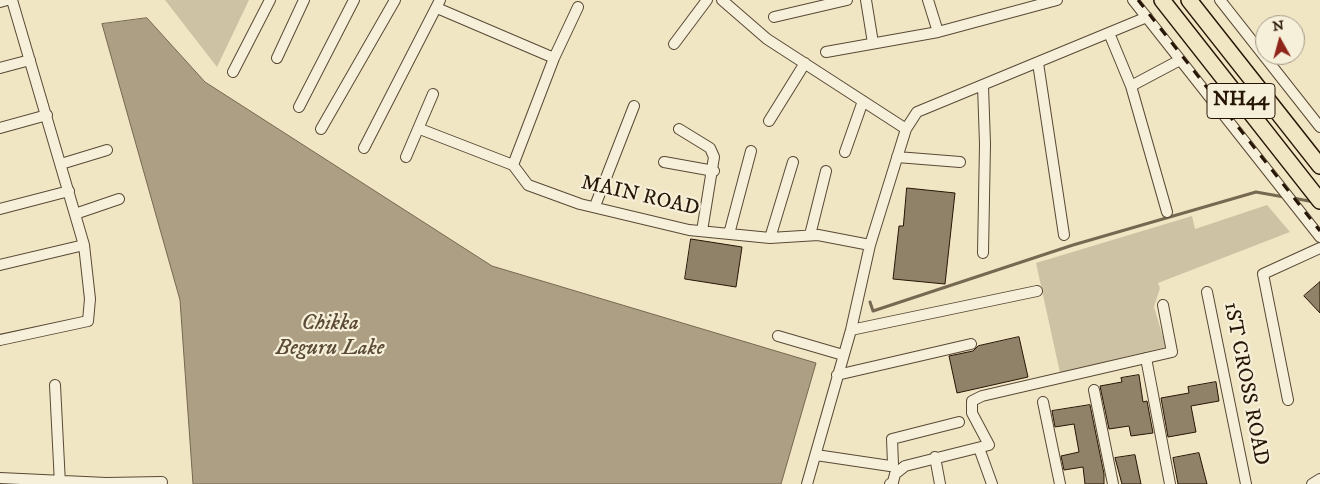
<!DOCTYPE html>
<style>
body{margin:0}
#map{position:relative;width:1320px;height:484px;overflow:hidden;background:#f1e6c4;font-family:"IM FELL DW Pica",serif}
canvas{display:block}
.north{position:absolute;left:1255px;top:15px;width:50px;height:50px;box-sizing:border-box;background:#f6efd9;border:1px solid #a39884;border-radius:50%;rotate:353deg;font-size:14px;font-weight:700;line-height:20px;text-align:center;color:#261505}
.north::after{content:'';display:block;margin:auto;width:18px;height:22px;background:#8f2418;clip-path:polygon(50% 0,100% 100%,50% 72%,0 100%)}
</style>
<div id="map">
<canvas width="1320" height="484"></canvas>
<div class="north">N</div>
</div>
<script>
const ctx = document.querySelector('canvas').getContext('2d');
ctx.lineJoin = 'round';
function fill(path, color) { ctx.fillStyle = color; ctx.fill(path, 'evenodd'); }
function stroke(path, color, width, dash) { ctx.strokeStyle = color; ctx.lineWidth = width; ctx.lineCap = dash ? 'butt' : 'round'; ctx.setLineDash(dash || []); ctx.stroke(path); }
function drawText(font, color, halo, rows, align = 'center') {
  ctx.font = font + ' "IM FELL DW Pica",serif'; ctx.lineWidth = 4.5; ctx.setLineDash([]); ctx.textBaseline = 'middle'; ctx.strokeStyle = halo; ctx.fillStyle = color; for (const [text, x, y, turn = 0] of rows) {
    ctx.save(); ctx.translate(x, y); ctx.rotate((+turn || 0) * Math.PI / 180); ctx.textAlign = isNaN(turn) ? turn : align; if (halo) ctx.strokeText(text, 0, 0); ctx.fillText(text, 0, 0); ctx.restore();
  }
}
fill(new Path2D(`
 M 165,0 L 249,0 L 217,67 Z
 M 1267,205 L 1290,232 L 1158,283 L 1160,288 L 1154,307 L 1166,347 L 1060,373 L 1036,263 L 1192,216 L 1195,229 Z`), '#cec2a4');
const water = new Path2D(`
 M 147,18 L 205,82 L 492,266 L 816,363 L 781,484 L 193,484 L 180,300 L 102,24 Z`);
fill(water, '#ac9f83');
stroke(water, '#766851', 1);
stroke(new Path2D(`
 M 1293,198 L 1314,202
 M 870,302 L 873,311 L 1073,245 L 1256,192 L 1284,197`), '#766851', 3);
const building = new Path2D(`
 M 907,188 L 955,193 L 945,284 L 893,279 L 899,226 L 903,226 Z
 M 691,239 L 742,247 L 736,287 L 685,279 Z
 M 1320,282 L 1320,313 L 1304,296 Z
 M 1019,337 L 1028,377 L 957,393 L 949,356 L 973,351 L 978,346 Z
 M 1139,375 L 1143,402 L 1147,401 L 1153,433 L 1131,436 L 1129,426 L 1109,429 L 1100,386 L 1122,382 L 1121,378 Z
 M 1216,382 L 1219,401 L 1191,406 L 1196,432 L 1168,437 L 1161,398 L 1189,393 L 1188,387 Z
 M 1090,405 L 1104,474 L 1104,484 L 1085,484 L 1083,467 L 1064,470 L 1061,456 L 1079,452 L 1074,424 L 1055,427 L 1052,411 Z
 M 1199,453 L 1207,484 L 1178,484 L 1173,458 Z
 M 1135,455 L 1141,484 L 1122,484 L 1115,458 Z`);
fill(building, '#908268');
stroke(building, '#261505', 1);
const minor = new Path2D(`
 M 722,0 L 767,39 L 906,129
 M 866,0 L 873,43
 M 928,0 L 938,32
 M 1133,0 L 1320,237
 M 1220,0 L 1320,127
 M 0,2 L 7,0
 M 437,8 L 554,58 L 513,165
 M 774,17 L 847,0
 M 1109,33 L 1131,86
 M 674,44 L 707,0
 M 826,52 L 938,32 L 1057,0
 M 277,58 L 304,0
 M 554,58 L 578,7
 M 1038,63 L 1064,235
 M 0,68 L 30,60
 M 233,72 L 270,0
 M 299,107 L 354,0
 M 769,121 L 805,63
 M 0,128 L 47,115
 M 321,129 L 395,0
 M 420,129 L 513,165 L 528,185 L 580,204 L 689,230 L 770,238 L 818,235 L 870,245
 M 679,129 L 710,148 L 714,157 L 702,231
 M 364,148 L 440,0
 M 845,152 L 863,101
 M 406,157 L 433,94
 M 897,157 L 960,162
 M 664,162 L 714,171
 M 61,164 L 107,150
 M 595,206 L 634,106
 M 0,209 L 69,191
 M 1167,212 L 1131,86 L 1180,60
 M 75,214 L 119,199
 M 729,234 L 751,151
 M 810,235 L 826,171
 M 770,238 L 793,162
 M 983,253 L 985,144 L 983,86
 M 0,265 L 84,245
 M 1207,292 L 1246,484
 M 851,330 L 1037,291
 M 778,336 L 843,355
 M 0,340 L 88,321 L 90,299 L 84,245 L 12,0
 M 1146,358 L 1170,484
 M 837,375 L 971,344
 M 55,385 L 60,484
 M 1094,390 L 1113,484
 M 1288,400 L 1263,274 L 1320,248
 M 1043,402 L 1060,484
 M 979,448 L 992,484
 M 816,455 L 890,466 L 893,464 L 892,439 L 959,422
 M 935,457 L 940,484
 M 0,478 L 106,483 L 162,482
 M 807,484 L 851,330 L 870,245 L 906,129 L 917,112 L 1147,17
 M 890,484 L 893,482 L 895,474 L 905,466 L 989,445 L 972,413 L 972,401 L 982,396 L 1172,352 L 1163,305
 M 1312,484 L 1320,479`);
const highway = new Path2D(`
 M 1162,0 L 1320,201
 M 1189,0 L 1320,166`);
stroke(minor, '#594935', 12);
stroke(highway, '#261505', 18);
stroke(minor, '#f6efd9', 10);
stroke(highway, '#f1e6c4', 15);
stroke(new Path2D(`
 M 1138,0 L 1320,231`), '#261505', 3, [9, 9]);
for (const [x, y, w] of [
 [1241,101,68]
]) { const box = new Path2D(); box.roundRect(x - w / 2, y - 17.5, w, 35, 4); ctx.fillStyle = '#f6efd9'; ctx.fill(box); stroke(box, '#261505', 1); }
drawText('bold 20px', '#261505', null, [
 ["NH44",1241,101]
]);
drawText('21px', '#261505', '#f6efd9', [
 ["MAIN ROAD",640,197,13],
 ["1ST CROSS ROAD",1245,384,79]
]);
drawText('italic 22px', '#5c4c37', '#f6efd9', [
 ["Chikka",330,324],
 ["Beguru Lake",330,349]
]);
</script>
